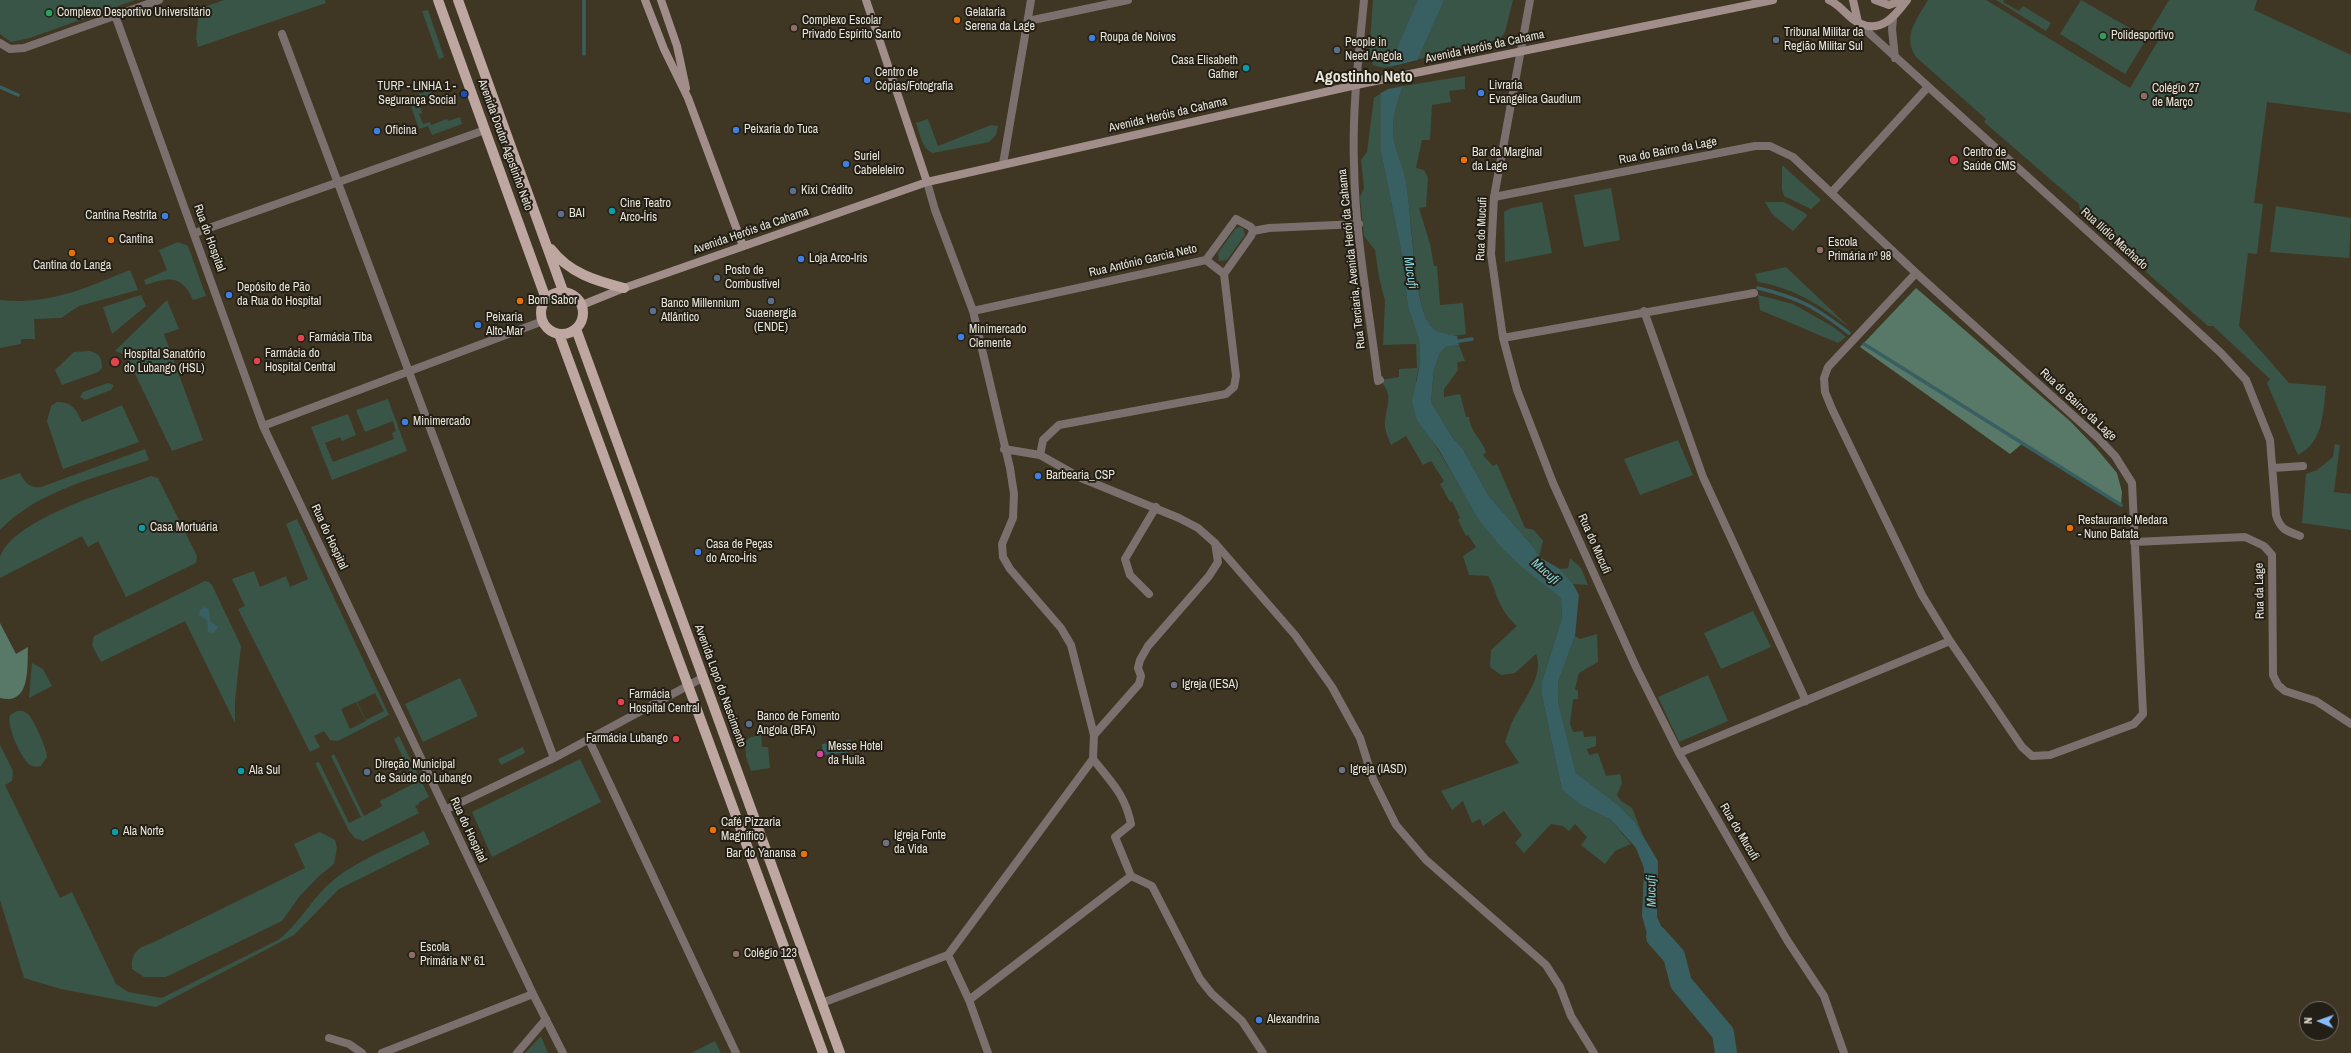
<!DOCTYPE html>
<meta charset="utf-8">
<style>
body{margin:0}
#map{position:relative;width:2351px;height:1053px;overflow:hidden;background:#3f3723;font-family:"Archivo Narrow",sans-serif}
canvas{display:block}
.north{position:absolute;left:2299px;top:1001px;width:40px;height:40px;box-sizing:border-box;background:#231f16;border:1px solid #736e64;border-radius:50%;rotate:272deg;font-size:11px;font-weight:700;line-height:16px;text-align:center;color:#eae5d9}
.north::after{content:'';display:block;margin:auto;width:14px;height:18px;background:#87bbfb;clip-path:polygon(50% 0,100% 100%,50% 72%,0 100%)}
</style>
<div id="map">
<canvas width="2351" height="1053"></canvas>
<div class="north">N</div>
</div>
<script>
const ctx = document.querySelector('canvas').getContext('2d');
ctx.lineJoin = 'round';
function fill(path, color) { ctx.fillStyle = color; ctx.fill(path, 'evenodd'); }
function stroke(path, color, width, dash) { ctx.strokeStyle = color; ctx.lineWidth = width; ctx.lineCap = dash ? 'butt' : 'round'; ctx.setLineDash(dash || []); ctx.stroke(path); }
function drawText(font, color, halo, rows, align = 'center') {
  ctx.font = font + ' "Archivo Narrow",sans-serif'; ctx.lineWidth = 4; ctx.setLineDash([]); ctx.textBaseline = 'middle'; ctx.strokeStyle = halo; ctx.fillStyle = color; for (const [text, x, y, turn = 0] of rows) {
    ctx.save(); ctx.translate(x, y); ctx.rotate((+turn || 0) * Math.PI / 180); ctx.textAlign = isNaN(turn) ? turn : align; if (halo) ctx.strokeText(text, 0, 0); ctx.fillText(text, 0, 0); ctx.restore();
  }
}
fill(new Path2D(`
 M 0,0 L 135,0 L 30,38 L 11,42 L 0,34 Z
 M 224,0 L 325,0 L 326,3 L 198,47 L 196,38 L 199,9 Z
 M 1373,0 L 1513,0 L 1505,32 L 1500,39 L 1384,68 L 1373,65 L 1369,54 Z
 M 1928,0 L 1986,0 L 2130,88 L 2161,36 L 2151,30 L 2169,0 L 2257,0 L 2254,10 L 2351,55 L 2351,113 L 2267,102 L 2254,203 L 2263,204 L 2257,254 L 2248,253 L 2239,326 L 2289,383 L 2326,386 C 2323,411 2324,442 2298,455 L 2267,383 L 2270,379 L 2213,326 L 2208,326 L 2146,272 L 2148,267 L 2115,236 L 2110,236 L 2080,210 L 2079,204 L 1984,122 L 1986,119 L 1916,57 C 1902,36 1917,19 1928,0 Z
 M 1996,0 L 2004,0 L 2003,2 L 2019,11 L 2023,6 L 2051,23 L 2046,31 Z
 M 2081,0 L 2147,38 L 2125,74 L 2060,34 Z
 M 428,10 L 444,57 L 439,59 L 422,11 Z
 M 1465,76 L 1465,89 L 1449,91 L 1451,102 L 1432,105 L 1430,140 L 1422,140 L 1416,168 L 1424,170 L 1428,178 L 1426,207 L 1419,208 L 1430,244 L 1434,266 L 1437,266 L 1440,305 L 1463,303 L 1466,334 C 1454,337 1438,335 1430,325 C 1414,305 1412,209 1405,178 C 1402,162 1393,147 1393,130 C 1393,116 1398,99 1403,86 Z
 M 431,90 L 432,94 L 418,100 L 422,113 L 419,114 L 423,124 L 430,122 L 431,125 L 447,119 L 448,121 L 460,117 L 462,124 L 432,135 L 428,126 L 419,129 L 408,98 Z
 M 1381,93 L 1381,152 L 1400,245 L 1408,307 L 1419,339 L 1420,364 L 1416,380 L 1429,435 L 1461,488 L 1544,584 L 1561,598 L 1562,618 L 1542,681 L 1542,696 L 1562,790 L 1582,806 L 1610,819 L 1631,844 L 1615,851 L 1605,864 L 1581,845 L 1587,837 L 1575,824 L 1569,831 L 1563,826 L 1551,824 L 1524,853 L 1515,843 L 1522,835 L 1504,811 L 1483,826 L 1480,819 L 1472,823 L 1463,801 L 1452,810 L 1441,791 L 1519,763 L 1505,742 C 1508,734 1510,725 1514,718 C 1523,701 1545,674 1536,654 L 1515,673 L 1501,675 L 1490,667 L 1491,650 L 1517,626 C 1508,618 1501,608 1497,597 C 1494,589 1493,583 1488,576 L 1469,575 L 1463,556 L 1476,547 L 1468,535 L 1466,536 L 1458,520 L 1460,518 L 1452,501 L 1450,502 L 1440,484 L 1444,481 L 1431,461 L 1423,465 L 1406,436 L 1391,445 C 1389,440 1386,433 1385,427 C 1384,408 1396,398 1380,380 L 1399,377 L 1399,369 L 1417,368 L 1416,344 L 1383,345 L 1385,301 L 1379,277 L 1375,250 L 1364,236 L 1360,197 L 1364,188 L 1361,160 L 1367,152 L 1374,98 Z
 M 928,119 L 938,146 L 991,125 L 998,126 L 996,135 L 989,142 L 933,153 C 922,149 920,134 916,123 Z
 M 1782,165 L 1821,200 L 1811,209 L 1784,196 L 1782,189 Z
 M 1611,188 L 1620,240 L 1584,247 L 1574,195 Z
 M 1542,202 L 1552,253 L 1505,262 L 1504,212 L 1511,208 Z
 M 1765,202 L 1784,202 L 1805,213 L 1807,216 L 1793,231 L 1772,214 Z
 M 2276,206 L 2351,218 L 2349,258 L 2270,252 Z
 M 1239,227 L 1243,228 L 1245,235 L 1227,260 L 1219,261 L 1218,253 L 1235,229 Z
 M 178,242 L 188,246 L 206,296 L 193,300 C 182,275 169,277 146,285 L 144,280 L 167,270 L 159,250 Z
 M 1786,267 L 1849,327 C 1820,305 1794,288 1758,282 L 1755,274 Z
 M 130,270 L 138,290 L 79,306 L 61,318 L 34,319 L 35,339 L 21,339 L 21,344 L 0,348 L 0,300 C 50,305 85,288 130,270 Z
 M 141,295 L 146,306 L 112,334 L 103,307 Z
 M 1758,295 L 1793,304 L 1832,326 L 1846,337 L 1838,343 L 1760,310 Z
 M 167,300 L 179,329 L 164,334 L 203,440 L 172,451 L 126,355 L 115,351 Z
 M 1459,345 L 1465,361 L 1457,362 L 1458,370 L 1444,389 L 1444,397 L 1460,394 L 1466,417 L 1469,417 C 1470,432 1481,438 1486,452 L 1483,455 L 1493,466 L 1497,464 L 1525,528 L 1534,530 L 1543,541 L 1539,557 L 1535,549 L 1488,495 L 1463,449 L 1452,437 L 1431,402 L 1434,369 L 1440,353 L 1446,347 Z
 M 90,351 C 100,354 102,358 102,368 L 98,372 L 62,385 L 55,370 L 74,352 Z
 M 108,383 L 114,385 L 111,390 L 85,400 L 80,397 L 83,392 Z
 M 388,399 L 407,451 L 332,480 L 311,427 L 348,414 L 356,435 L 342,441 L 340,437 L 325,443 L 333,462 L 394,439 L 392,433 L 396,431 L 393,421 L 365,432 L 356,410 Z
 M 57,402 C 71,401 77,410 82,422 L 122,405 L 139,442 L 63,469 L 47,421 L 51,406 Z
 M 1678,440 L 1693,475 L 1640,495 L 1624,459 Z
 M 2335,444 L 2340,445 L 2334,492 L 2351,494 L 2351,530 L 2302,523 L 2306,474 L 2317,470 L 2333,457 Z
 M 145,449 L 149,460 C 99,477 38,490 0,530 L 0,480 L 20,473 C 25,483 29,488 41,487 Z
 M 151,476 L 158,478 L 197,556 L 196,563 L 126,597 L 98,541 L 88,547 L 82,536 L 0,578 C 0,572 0,563 0,557 C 14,518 114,490 151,476 Z
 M 297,519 L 389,715 L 338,741 L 330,740 L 324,731 L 314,736 L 320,747 L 310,752 L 238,609 L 245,606 L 232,579 L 254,571 L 260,587 L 286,576 L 290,587 L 308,579 L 286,524 ZM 375,693 L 384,711 L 366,720 L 357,702 ZM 356,702 L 366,721 L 350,729 L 341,709 Z
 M 1570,558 L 1581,568 L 1588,585 L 1573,584 L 1560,569 L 1568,568 Z
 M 205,581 L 209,582 L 212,585 L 241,646 L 235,701 L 235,723 L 185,621 L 101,662 L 92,645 L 94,636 Z
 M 1753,611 L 1771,647 L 1721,669 L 1704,633 Z
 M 1597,634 L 1598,662 L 1579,673 L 1575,689 L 1578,691 L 1578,699 L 1573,699 L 1570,723 L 1573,732 L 1583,731 L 1584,737 L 1596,736 L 1596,746 L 1587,749 L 1589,755 L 1598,753 L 1606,776 L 1620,774 L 1622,783 L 1617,795 L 1621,801 L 1632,808 L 1644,838 L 1634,821 L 1618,805 L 1576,773 L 1558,701 L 1558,682 L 1575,636 L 1580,639 Z
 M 32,663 L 43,669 L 52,686 L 29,698 Z
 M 1708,675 L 1728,721 L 1679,742 L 1658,697 Z
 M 460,678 L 478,716 L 423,742 L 405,704 Z
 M 17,711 C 21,710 25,711 28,714 C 34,720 47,749 47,757 L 41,766 C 37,767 32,767 29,764 C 21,758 6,725 10,715 Z
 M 761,734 L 762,747 L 768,747 L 770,768 L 751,771 L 746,757 L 745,742 L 749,738 Z
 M 399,736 L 429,797 L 419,802 L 419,804 L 415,806 L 419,813 L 363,841 L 355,838 L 349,831 L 315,763 L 319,762 L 349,823 L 361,817 L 331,756 L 334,754 L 364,816 L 382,806 L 380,801 L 415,783 L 394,739 Z
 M 0,745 L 13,771 L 12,781 L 5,785 L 60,898 L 72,892 L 116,984 L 128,992 L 162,998 L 278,940 C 300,923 310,901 330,883 C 356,860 393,847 424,831 L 430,844 L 339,889 L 294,935 L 156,1007 L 61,989 L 24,978 L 0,900 Z
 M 523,747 L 525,753 L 501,765 L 498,759 Z
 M 580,759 L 601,802 L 492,857 L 472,812 Z
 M 320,832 L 335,840 L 337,848 L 334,864 L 319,876 L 299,897 L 282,921 L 166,977 L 144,977 L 132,969 C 130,956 137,947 150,944 L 305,868 L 294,844 Z
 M 541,1036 L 548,1053 L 525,1053 Z
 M 715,1041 L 721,1053 L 691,1053 Z`), '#395547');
fill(new Path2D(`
 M 1916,288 L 2070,421 L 2096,448 L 2117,473 L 2122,492 L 2121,505 L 2023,443 L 2010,454 L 1860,347 Z
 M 0,623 L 16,654 L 28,647 C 27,667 31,706 0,698 Z`), '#587868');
fill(new Path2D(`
 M 1418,0 L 1444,0 L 1417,60 L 1389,67 Z
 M 1403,86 C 1398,99 1393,116 1393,130 C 1393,147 1402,162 1405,177 C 1412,209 1413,303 1430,325 C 1436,333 1447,334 1457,336 L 1459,345 L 1446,347 L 1440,353 L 1434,369 L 1431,402 L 1452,437 L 1463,449 L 1488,495 L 1535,549 L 1539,557 L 1560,569 L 1573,584 L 1579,595 L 1575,636 L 1558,682 L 1558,701 L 1576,773 L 1618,805 L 1634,821 L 1658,861 L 1657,917 L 1662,928 L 1683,954 L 1670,963 L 1647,934 L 1642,916 L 1644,868 L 1636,848 L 1610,819 L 1582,806 L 1562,790 L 1542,696 L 1542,681 L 1562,618 L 1561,598 L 1523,568 L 1502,548 L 1479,520 L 1439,450 L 1417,420 L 1412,402 L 1420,364 L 1419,339 L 1408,307 L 1400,245 L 1381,152 L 1381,93 L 1388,89 Z
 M 204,607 L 209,609 L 210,621 L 218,627 L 214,633 L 208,632 L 207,620 L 199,615 L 200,610 Z
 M 851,740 L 852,752 L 823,755 L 822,744 Z`), '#385f61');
stroke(new Path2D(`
 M 584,54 L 584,0
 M 0,87 L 18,95
 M 1758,288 C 1800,298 1815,307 1849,333
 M 1454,342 L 1472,339
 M 1864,344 L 2121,505`), '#385f61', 3.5);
stroke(new Path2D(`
 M 1657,937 L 1674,956 L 1681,983 L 1723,1033 L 1726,1053`), '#385f61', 22);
stroke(new Path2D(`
 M 1364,0 C 1359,54 1352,109 1354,164 C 1355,236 1369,309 1378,381 L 1380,380
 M 1530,0 L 1494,197 L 1491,254 L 1503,338 L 1517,390 L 1553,483 L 1636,667 L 1679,753 L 1787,940 L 1824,996 L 1844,1053
 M 115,15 L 263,426 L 533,994 L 563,1053
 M 1893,19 L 1892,29 L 1895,58
 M 1028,21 L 1128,0
 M 1858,23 L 2169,305 L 2221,353 L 2246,380 L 2270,440 L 2276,515 C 2280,529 2286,531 2300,536
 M 282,34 L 554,758
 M 0,43 L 10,49 L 24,48 L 159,0
 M 1003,164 L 1031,0
 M 927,182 L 935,210 L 973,311 L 1010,468 L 1014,494 L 1013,518 L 1002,544 L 1003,557 L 1010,569 L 1061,628 L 1071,645 L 1094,735 L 1093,759 C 1111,782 1125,794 1131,824 L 1115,837 L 1131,876 L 1152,886 L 1200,979 L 1212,994 L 1242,1021 L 1263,1053
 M 1832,192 L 1928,87
 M 1494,197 L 1755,146 L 1770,146 L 1793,157 L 1916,273 L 2098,438 L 2115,456 L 2132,483 L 2143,714 L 2134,724 L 2050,755 L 2032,756 L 2022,747 L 1950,641 L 1922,595 L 1832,409 L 1825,392 L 1824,378 L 1828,367 L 1916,273
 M 1253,231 L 1269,228 L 1359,224
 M 195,233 L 485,130
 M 1206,260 L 1236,219 L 1251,227 L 1253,231 L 1251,236 L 1224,274
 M 973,311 L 1206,260 L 1224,274 L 1236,376 L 1234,387 L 1226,394 L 1059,425 L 1043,440 L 1040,455
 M 1644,311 L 1703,477 L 1806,701
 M 1503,338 L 1754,293
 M 263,426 L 543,321
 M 1004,449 L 1040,455 L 1081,478 L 1179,518 L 1198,528 L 1215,543 L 1295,635 L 1332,687 L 1360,738 L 1373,779 L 1396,825 L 1426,860 L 1546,965 L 1560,987 L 1571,1016 L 1594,1053
 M 2273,468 L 2303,466
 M 2134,542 L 2245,537 L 2264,546 L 2272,555 L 2273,675 L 2278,685 L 2285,691 L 2316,701 L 2351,724
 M 1149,594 L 1130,575 L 1125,559 L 1156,507
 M 1094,735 L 1139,684 L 1141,676 L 1138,668 L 1140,660 L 1148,646 L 1209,576 L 1218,562 L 1215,543
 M 589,740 L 736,1053
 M 1679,753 L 1950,641
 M 445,810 L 554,758 L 704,677
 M 948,955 L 1093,759
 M 969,1000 L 1131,876
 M 822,1003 L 948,955 L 969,1000 L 988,1053
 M 329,1038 L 349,1044 L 362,1053
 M 382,1053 L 533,994
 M 517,1053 L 546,1019`), '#7b706d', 8);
stroke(new Path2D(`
 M 645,0 L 664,49 L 688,98 L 743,246
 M 661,0 L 677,46 L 686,88
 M 866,0 L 927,182
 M 1829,0 C 1841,5 1848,18 1859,23 C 1881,34 1895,16 1907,0
 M 1853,0 L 1858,22
 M 1875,0 L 1889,5 L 1903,0
 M 582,305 L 624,288 L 927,182 L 1356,85 L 1773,0`), '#a18e8a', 8);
stroke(new Path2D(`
 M 438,0 L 546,299
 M 458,0 L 563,291
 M 551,249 C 569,273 596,281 624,288
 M541 313a21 21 0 1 1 42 0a21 21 0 1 1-42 0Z
 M 576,329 L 840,1053
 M 559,334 L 823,1053`), '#bea6a1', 10);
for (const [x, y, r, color] of [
 [49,13,4,"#2e9e5b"],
 [957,20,4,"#e8710a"],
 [794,28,4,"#8d6e63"],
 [2103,36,4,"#2e9e5b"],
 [1092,38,4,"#3f7fe0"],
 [1776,40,4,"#5c6f8a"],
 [1337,50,4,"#5c6f8a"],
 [1246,68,4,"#0f9aa8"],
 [867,80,4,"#3f7fe0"],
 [1481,93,4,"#3f7fe0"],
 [464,94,4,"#1a4fb4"],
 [2144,96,4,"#8d6e63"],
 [736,130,4,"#3f7fe0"],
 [377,131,4,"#3f7fe0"],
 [1464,160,4,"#e8710a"],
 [1954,160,5,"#e0444e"],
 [846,164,4,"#3f7fe0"],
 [793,191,4,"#5c6f8a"],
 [612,211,4,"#0f9aa8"],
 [561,214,4,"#5c6f8a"],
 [165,216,4,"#3f7fe0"],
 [111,240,4,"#e8710a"],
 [1820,250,4,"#8d6e63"],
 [72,253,4,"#e8710a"],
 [801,259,4,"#3f7fe0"],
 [717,278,4,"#5c6f8a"],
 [229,295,4,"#3f7fe0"],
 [520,301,4,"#e8710a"],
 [771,301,4,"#5c6f8a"],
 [653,311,4,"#5c6f8a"],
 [478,325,4,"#3f7fe0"],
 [961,337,4,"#3f7fe0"],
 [301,338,4,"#e0444e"],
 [257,361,4,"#e0444e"],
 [115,362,5,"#e0444e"],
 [405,422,4,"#3f7fe0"],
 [1038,476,4,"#3f7fe0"],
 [142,528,4,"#0f9aa8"],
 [2070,528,4,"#e8710a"],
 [698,552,4,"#3f7fe0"],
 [1174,685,4,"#6b7280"],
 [621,702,4,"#e0444e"],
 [749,724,4,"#5c6f8a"],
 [676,739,4,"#e0444e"],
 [820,754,4,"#d1479c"],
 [1342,770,4,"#6b7280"],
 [241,771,4,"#0f9aa8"],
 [367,772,4,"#5c6f8a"],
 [713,830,4,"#e8710a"],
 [115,832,4,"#0f9aa8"],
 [886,843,4,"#6b7280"],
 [804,854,4,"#e8710a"],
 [736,954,4,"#8d6e63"],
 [412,955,4,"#8d6e63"],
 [1259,1020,4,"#3f7fe0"]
]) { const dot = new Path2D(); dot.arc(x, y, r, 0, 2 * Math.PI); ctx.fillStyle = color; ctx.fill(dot); stroke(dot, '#231f16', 1.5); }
drawText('12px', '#eae5d9', '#231f16', [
 ["Complexo Desportivo Universitário",57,13],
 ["Gelataria",965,13],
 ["Serena da Lage",965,27],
 ["Complexo Escolar",802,21],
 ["Privado Espírito Santo",802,35],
 ["Tribunal Militar da",1784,33],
 ["Região Militar Sul",1784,47],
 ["Polidesportivo",2111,36],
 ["Roupa de Noivos",1100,38],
 ["People in",1345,43],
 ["Need Angola",1345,57],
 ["Casa Elisabeth",1238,61,"right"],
 ["Gafner",1238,75,"right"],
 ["Centro de",875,73],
 ["Cópias/Fotografia",875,87],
 ["Livraria",1489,86],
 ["Evangélica Gaudium",1489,100],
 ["TURP - LINHA 1 -",456,87,"right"],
 ["Segurança Social",456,101,"right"],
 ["Colégio 27",2152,89],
 ["de Março",2152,103],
 ["Peixaria do Tuca",744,130],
 ["Oficina",385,131],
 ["Bar da Marginal",1472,153],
 ["da Lage",1472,167],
 ["Centro de",1963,153],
 ["Saúde CMS",1963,167],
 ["Suriel",854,157],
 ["Cabeleleiro",854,171],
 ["Kixi Crédito",801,191],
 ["Cine Teatro",620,204],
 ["Arco-Íris",620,218],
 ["BAI",569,214],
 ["Cantina Restrita",157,216,"right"],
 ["Cantina",119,240],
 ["Escola",1828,243],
 ["Primária nº 98",1828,257],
 ["Loja Arco-Iris",809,259],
 ["Cantina do Langa",72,266,"center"],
 ["Posto de",725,271],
 ["Combustível",725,285],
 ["Depósito de Pão",237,288],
 ["da Rua do Hospital",237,302],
 ["Bom Sabor",528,301],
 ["Banco Millennium",661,304],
 ["Atlântico",661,318],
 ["Suaenergia",771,314,"center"],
 ["(ENDE)",771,328,"center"],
 ["Peixaria",486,318],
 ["Alto-Mar",486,332],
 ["Minimercado",969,330],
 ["Clemente",969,344],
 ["Farmácia Tiba",309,338],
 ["Farmácia do",265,354],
 ["Hospital Central",265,368],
 ["Hospital Sanatório",124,355],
 ["do Lubango (HSL)",124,369],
 ["Minimercado",413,422],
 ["Barbearia_CSP",1046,476],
 ["Restaurante Medara",2078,521],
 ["- Nuno Batata",2078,535],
 ["Casa Mortuária",150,528],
 ["Casa de Peças",706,545],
 ["do Arco-Íris",706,559],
 ["Igreja (IESA)",1182,685],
 ["Farmácia",629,695],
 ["Hospital Central",629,709],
 ["Banco de Fomento",757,717],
 ["Angola (BFA)",757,731],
 ["Farmácia Lubango",668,739,"right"],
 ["Messe Hotel",828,747],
 ["da Huíla",828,761],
 ["Direção Municipal",375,765],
 ["de Saúde do Lubango",375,779],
 ["Igreja (IASD)",1350,770],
 ["Ala Sul",249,771],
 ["Café Pizzaria",721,823],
 ["Magnífico",721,837],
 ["Ala Norte",123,832],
 ["Igreja Fonte",894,836],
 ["da Vida",894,850],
 ["Bar do Yanansa",796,854,"right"],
 ["Escola",420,948],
 ["Primária Nº 61",420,962],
 ["Colégio 123",744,954],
 ["Alexandrina",1267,1020]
], 'left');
drawText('12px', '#eae5d9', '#231f16', [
 ["Avenida Heróis da Cahama",1485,47,-12],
 ["Avenida Heróis da Cahama",1168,115,-13],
 ["Avenida Doutor Agostinho Neto",505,145,70],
 ["Rua do Bairro da Lage",1668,151,-11],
 ["Rua do Mucufi",1482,229,-88],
 ["Avenida Heróis da Cahama",751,231,-19],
 ["Rua do Hospital",209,238,70],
 ["Rua Ilídio Machado",2114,239,42],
 ["Rua Terciaria, Avenida Herói da Cahama",1352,259,-96],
 ["Rua António Garcia Neto",1143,261,-13],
 ["Rua do Bairro da Lage",2078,405,43],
 ["Rua do Hospital",329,537,65],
 ["Rua do Mucufi",1594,544,66],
 ["Rua da Lage",2260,591,-91],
 ["Avenida Lopo do Nascimento",720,686,70],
 ["Rua do Hospital",468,830,65],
 ["Rua do Mucufi",1739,832,59]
]);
drawText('italic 13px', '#88d2d7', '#231f16', [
 ["Mucufi",1410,273,81],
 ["Mucufi",1545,572,42],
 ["Mucufi",1652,891,-91]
]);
drawText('bold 16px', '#eae5d9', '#231f16', [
 ["Agostinho Neto",1364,78]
]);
</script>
